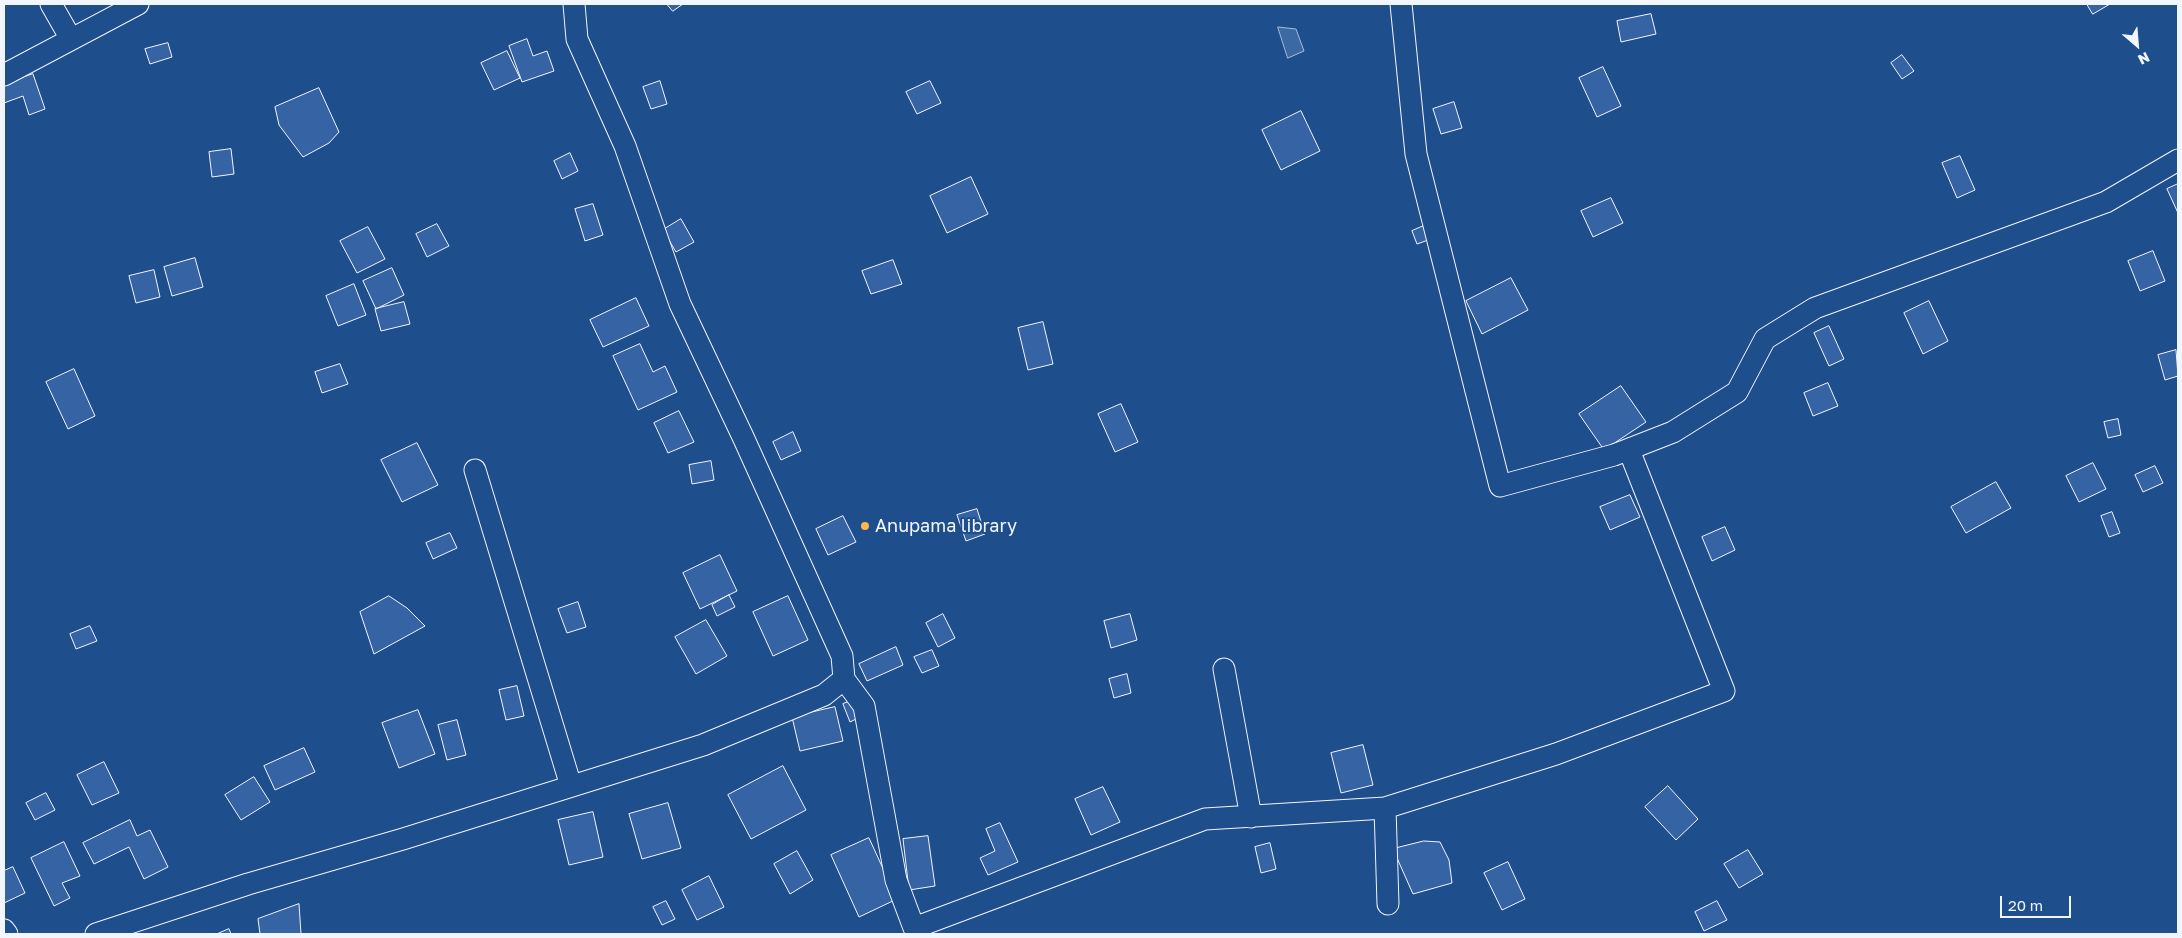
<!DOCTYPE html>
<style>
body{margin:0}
#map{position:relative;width:2182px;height:938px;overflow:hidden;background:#1f4e8c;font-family:"Golos Text",sans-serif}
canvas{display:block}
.frame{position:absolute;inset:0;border:5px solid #f2f6ff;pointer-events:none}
.north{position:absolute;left:2112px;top:20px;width:50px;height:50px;-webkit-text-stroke:4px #1f4e8c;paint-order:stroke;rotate:153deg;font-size:14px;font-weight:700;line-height:20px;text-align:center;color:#f2f6ff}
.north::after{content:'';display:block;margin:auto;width:18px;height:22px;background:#f2f6ff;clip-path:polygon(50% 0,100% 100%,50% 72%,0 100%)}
.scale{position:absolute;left:2000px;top:896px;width:71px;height:22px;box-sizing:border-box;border:2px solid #f2f6ff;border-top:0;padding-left:6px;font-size:15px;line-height:18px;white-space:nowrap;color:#f2f6ff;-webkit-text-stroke:4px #1f4e8c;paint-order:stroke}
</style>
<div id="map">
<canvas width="2182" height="938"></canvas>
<div class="frame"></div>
<div class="north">N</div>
<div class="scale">20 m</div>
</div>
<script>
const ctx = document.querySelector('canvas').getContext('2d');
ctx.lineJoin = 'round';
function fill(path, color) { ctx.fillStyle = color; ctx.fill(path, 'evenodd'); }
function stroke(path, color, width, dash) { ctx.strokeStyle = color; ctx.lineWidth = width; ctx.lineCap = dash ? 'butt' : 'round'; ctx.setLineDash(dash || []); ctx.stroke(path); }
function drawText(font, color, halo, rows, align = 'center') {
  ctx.font = font + ' "Golos Text",sans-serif'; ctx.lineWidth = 4; ctx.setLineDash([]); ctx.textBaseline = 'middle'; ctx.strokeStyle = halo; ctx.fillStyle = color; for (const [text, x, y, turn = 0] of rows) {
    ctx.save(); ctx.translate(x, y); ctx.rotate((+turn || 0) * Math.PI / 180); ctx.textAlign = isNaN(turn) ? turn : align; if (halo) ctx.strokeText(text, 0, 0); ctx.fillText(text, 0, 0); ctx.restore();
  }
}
const water = new Path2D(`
 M 1278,27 L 1296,29 L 1304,51 L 1288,58 Z`);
fill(water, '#3b69a3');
stroke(water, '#a8bbd7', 1);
const building = new Path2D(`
 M 667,4 L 683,4 L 673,11 Z
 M 2087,4 L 2110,4 L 2093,14 Z
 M 1651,14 L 1656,34 L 1621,42 L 1617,21 Z
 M 527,39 L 533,56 L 547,51 L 554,71 L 522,82 L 509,46 Z
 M 168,43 L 172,57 L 150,64 L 145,49 Z
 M 507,51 L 520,78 L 494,90 L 481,63 Z
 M 1902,55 L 1914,71 L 1902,79 L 1891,63 Z
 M 1603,67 L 1621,106 L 1597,117 L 1579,78 Z
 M 33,74 L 45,109 L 29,115 L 23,96 L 4,103 L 4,84 Z
 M 660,81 L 667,104 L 651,109 L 643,87 Z
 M 930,81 L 941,103 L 917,114 L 906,92 Z
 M 319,88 L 339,132 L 329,143 L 303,157 L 279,125 L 275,107 Z
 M 1454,102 L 1462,128 L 1441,134 L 1433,109 Z
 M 1301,111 L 1320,151 L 1281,170 L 1262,130 Z
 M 231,149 L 234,174 L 212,177 L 209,152 Z
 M 570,153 L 578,171 L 562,179 L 554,161 Z
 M 1960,156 L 1975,190 L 1957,198 L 1942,163 Z
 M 971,177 L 988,214 L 947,233 L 930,196 Z
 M 2178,184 L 2178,213 L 2167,189 Z
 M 1611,198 L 1623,223 L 1593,237 L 1581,211 Z
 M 593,204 L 603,235 L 585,241 L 575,209 Z
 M 681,219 L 694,242 L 676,252 L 663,230 Z
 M 437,224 L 449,246 L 427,257 L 416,234 Z
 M 1426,225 L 1431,239 L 1417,244 L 1412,231 Z
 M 368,227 L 385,259 L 357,273 L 340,241 Z
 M 2153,251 L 2165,281 L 2140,291 L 2128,261 Z
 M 195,258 L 203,287 L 172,296 L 164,267 Z
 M 893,260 L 902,284 L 871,294 L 862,271 Z
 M 392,268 L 404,295 L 376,309 L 363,281 Z
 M 154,270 L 160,297 L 136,303 L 129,276 Z
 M 1511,278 L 1528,310 L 1482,334 L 1466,301 Z
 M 354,284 L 366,315 L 338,326 L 326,296 Z
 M 636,298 L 649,326 L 603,347 L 590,320 Z
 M 1929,301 L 1948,341 L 1923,354 L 1904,313 Z
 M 404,302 L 410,324 L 381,331 L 375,309 Z
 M 1043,322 L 1053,364 L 1028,370 L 1018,328 Z
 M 1829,326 L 1844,359 L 1829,366 L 1814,333 Z
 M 640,344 L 653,372 L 665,366 L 677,392 L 638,410 L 613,356 Z
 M 2176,350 L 2178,376 L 2165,380 L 2158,355 Z
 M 340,364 L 348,384 L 322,393 L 315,372 Z
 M 74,369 L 95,416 L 68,429 L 46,382 Z
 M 1828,383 L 1838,406 L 1813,416 L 1804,393 Z
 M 1621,386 L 1646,422 L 1604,450 L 1579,414 Z
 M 1121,404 L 1138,442 L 1115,452 L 1098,414 Z
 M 679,411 L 694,442 L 668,453 L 654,423 Z
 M 2118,419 L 2121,435 L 2108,438 L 2104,422 Z
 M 793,432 L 801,451 L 781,460 L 773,442 Z
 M 417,443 L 438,485 L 402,502 L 381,460 Z
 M 711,461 L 714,480 L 692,484 L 689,465 Z
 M 2093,463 L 2106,489 L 2079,502 L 2066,476 Z
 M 2155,466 L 2163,483 L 2143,492 L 2135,475 Z
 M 1996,482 L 2011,508 L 1966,533 L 1951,507 Z
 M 1630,495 L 1640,517 L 1610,530 L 1600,507 Z
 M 977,509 L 985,534 L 966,541 L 957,515 Z
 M 2112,512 L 2120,533 L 2109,537 L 2101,516 Z
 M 843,516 L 856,542 L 828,555 L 816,529 Z
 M 1725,527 L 1735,550 L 1712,561 L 1702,537 Z
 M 450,533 L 457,548 L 433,559 L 426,543 Z
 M 720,555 L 737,591 L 700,609 L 683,573 Z
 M 729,595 L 735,607 L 717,616 L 712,605 Z
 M 389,596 L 407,608 L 425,626 L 374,654 L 360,612 Z
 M 788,596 L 808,640 L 773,656 L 753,612 Z
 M 578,602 L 586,627 L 567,633 L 558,609 Z
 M 943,614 L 955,638 L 938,647 L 926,623 Z
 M 1130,614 L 1137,640 L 1111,648 L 1104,621 Z
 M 706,620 L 727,656 L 696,674 L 675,637 Z
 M 90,626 L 97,641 L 76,649 L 70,634 Z
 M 896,647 L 903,665 L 867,681 L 859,664 Z
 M 932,650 L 939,666 L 922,673 L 914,657 Z
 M 1127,674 L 1131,693 L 1114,698 L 1109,679 Z
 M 517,686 L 524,716 L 506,720 L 499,690 Z
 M 853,700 L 860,717 L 850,722 L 843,704 Z
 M 835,707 L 843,741 L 800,751 L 792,717 Z
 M 418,710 L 435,754 L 399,768 L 382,723 Z
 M 457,720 L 466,755 L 447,760 L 438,725 Z
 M 1363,745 L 1373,785 L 1341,793 L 1331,753 Z
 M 304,748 L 315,772 L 275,790 L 264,766 Z
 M 104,762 L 119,793 L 92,805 L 77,775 Z
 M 783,766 L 806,810 L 751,839 L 728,795 Z
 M 254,777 L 270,802 L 241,820 L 225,795 Z
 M 1668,786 L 1698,819 L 1676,840 L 1645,807 Z
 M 1103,787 L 1120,822 L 1091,835 L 1075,799 Z
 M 46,793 L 55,810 L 35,820 L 26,803 Z
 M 668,803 L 681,848 L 642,859 L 629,814 Z
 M 593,812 L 603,857 L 569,865 L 558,820 Z
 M 130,820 L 137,836 L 150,830 L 168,867 L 144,879 L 129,847 L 94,864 L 83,843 Z
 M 1000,823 L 1018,862 L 988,875 L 980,858 L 995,851 L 986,829 Z
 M 928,836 L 935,886 L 909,890 L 903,839 Z
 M 869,838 L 897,899 L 859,917 L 831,855 Z
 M 1424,841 L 1440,842 L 1449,860 L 1452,883 L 1413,894 L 1393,849 Z
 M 64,842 L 80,876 L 62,883 L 70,898 L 54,906 L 31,858 Z
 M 1270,843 L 1276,869 L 1261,873 L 1255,847 Z
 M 1748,850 L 1763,874 L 1739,888 L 1724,864 Z
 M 797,851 L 813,880 L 790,894 L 774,864 Z
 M 1508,862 L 1525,899 L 1502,910 L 1484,873 Z
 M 13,867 L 25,893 L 4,903 L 4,871 Z
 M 709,876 L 724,907 L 697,920 L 682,890 Z
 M 666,901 L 675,919 L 662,925 L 653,907 Z
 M 1717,901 L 1727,920 L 1704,931 L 1695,912 Z
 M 299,904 L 301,934 L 260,934 L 258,919 Z
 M 229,929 L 231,934 L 217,934 Z`);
fill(building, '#3563a3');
stroke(building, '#f2f6ff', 1);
const minor = new Path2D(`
 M 51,4 L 71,39
 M 574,4 L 577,39 L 625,146 L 680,304 L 744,439 L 842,656 L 844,679 L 864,706 L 896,880 L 914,928 L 1205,819 L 1385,808 L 1556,754 L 1724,691 L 1629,450
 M 1401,4 L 1416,154 L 1500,486 L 1614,455 L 1673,432 L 1737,392 L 1765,339 L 1815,308 L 2106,202 L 2178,160
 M 4,75 L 138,4
 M 475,470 L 571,786
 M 1224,669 L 1251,817
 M 1385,808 L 1388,904
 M 4,930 L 7,934
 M 96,934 L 248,884 L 403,839 L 703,745 L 824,695 L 844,679`);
stroke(minor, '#f2f6ff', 23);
stroke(minor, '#1f4e8c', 21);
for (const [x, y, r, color] of [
 [865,526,5,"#ffb74d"]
]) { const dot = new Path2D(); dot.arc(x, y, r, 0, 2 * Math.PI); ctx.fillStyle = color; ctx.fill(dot); stroke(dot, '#1f4e8c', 2); }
drawText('18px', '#f2f6ff', '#1f4e8c', [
 ["Anupama library",875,526]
], 'left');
</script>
